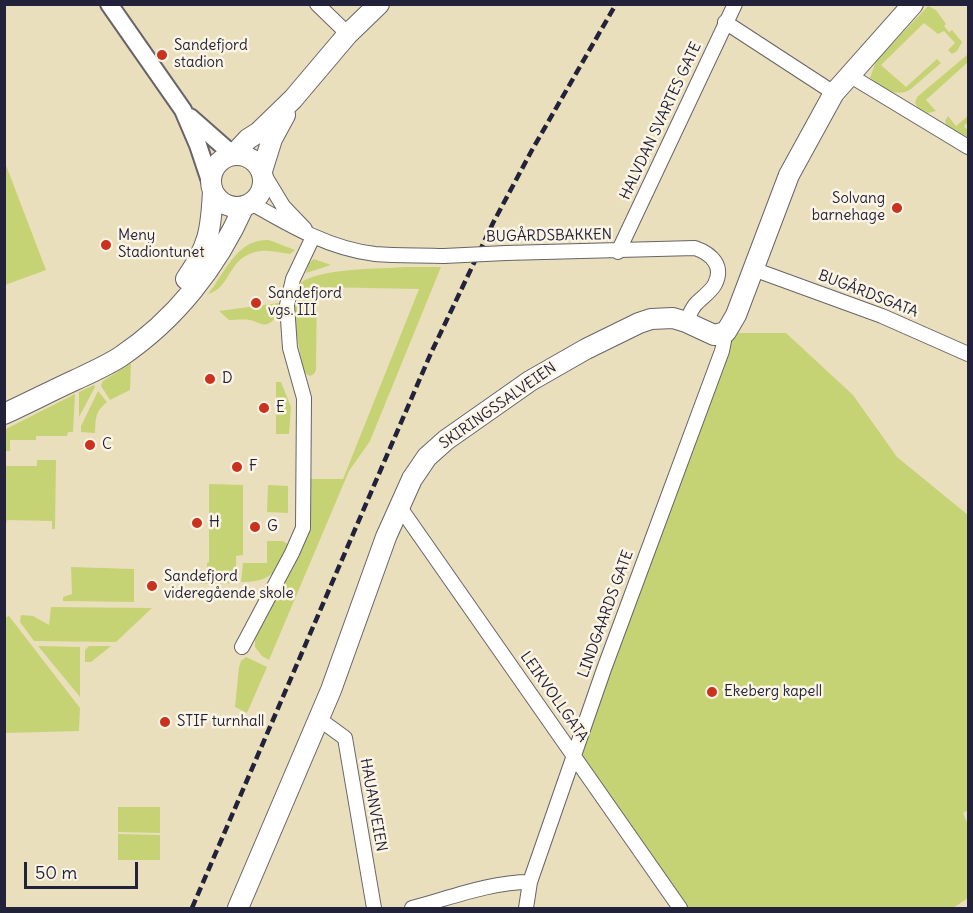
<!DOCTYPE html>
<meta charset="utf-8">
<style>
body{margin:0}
#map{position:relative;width:973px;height:913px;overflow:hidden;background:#eadfbc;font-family:Delius,sans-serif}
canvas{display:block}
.frame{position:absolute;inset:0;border:6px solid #22223b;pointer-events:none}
.scale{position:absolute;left:24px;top:862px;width:114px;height:27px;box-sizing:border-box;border:3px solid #22223b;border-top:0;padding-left:8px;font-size:18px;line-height:21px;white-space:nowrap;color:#22223b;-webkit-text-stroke:4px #fcf5e5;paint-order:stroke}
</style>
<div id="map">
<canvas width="973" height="913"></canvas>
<div class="frame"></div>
<div class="scale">50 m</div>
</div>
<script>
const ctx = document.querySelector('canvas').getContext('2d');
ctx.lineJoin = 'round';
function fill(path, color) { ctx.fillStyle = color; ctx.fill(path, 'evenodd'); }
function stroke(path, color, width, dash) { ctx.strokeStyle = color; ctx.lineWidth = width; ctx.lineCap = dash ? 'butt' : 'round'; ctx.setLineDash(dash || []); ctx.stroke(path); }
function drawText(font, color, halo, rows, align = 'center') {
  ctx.font = font + ' Delius,sans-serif'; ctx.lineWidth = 5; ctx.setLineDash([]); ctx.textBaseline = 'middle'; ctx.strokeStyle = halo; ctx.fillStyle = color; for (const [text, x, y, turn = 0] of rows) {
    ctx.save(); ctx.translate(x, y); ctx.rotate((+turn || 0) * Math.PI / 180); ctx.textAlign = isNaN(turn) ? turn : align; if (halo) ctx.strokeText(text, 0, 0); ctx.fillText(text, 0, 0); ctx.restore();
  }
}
fill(new Path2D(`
 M 928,6 L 936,10 L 946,24 L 944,26 L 949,32 L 952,30 L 962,42 L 957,51 L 952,54 L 948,50 L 955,43 L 944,31 L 938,34 L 924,23 L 881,65 L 906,87 L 937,59 L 941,63 L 911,89 C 896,99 883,87 870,78 L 876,61 Z
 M 967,55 L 968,62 L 926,100 L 936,111 L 928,113 L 918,108 L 915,103 L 917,97 Z
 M 948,116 L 956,126 L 968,116 L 968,122 L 964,126 L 968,131 L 968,137 L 947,126 L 945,121 Z
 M 4,160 L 46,270 L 5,285 L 4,285 Z
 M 269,240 L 295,250 L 290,254 C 280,253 271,250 261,251 C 227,255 232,288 208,294 C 225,273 237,238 269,240 Z
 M 314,259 L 331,265 L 306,273 L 309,263 Z
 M 406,267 L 441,267 L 370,441 L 349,471 L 269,660 L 262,656 L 255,647 L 255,639 L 310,526 L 309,479 L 343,479 L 419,289 L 317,287 L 316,370 L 314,374 L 310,376 L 304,373 L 303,369 C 300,348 291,316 295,295 C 296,289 299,283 305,280 C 330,268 377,269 406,267 Z
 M 279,303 L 280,304 L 277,317 C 263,330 263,323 250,320 C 244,319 235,320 229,320 L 219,311 Z
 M 723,333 L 786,333 L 853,395 L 897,457 L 968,515 L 968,810 L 963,813 L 968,825 L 968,898 L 953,908 L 680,908 L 574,754 Z
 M 131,363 L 130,390 L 110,400 L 101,386 L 103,381 Z
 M 276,382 L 281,382 L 291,407 L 289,434 L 276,434 Z
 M 94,385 L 95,387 L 79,417 L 79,392 Z
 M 98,391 L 107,402 C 94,413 96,419 95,433 L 81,432 L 81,426 Z
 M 75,394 L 73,432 L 68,432 L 67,436 L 36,436 L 36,440 L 10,440 L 10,451 L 6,451 L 6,429 Z
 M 37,460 L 56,460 L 55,529 L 52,529 L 52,521 L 7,520 L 5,529 L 6,466 L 37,466 Z
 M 209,484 L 243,485 L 243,555 L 236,556 L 236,583 L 201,584 L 200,580 L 207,575 L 207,563 L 209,562 Z
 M 268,485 L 288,486 L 288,513 L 267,512 Z
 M 267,541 L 283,541 L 290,546 C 277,571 272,582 241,582 L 243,563 L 267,563 Z
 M 71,567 L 134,569 L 134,602 L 63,601 L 63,597 L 72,594 Z
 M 51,607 L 152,608 L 116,642 L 34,641 L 20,622 L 21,615 L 33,616 L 49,625 Z
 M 9,616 L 80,708 L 79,731 L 5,733 L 4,618 Z
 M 38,646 L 80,647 L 80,697 Z
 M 89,646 L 111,646 L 91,662 L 85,662 L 85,650 Z
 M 246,657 L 267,667 L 247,713 L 235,707 L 239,667 L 241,661 Z
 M 118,807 L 160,807 L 160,833 L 118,832 Z
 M 118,834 L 160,835 L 160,860 L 118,860 Z`), '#c6d375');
const minor = new Path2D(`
 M 317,4 L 348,34
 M 725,22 L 834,93
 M 849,75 L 968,147
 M 263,173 L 283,206 L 305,229
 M 251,203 C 289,225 330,249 375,254 C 398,256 421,255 444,256
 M 618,252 L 735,4
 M 506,253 L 695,248 C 712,254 724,266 715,284 C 711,292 701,298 695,305 C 691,310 689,316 686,322
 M 753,269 L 882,316 L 968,354
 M 399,506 L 680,908
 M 242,647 L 292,553 L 303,528 L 304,398 L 290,348 L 287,305 L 293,279 L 313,237
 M 319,719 L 345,738 L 374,908
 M 412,908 C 450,898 490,882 530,882
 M 526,908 L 530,882 L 604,669 L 722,351 L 724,341 L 723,333`);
const tertiary = new Path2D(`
 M 109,4 L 183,110 L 198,145 L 210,181
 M 190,117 L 232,154`);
const secondary = new Path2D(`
 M 234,154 L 248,139 L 259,132 L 293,99 L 348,34 L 379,4
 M211 181a26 26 0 1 1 52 0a26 26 0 1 1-52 0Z
 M 262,171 L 272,139 L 285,115
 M 186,279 C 209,246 211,230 213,191
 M 4,414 C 28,403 51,391 75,380 C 90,373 106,366 120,357 C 175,320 217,267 244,206
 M 238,908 L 331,690 L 386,537 L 412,479 L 427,457 L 446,440 L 530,381 L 586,349 L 639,323 L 651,319 L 673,318 L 686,322 L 714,335 L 726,332 L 736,315 L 789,175 L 834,93 L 913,4`);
stroke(minor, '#686468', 16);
stroke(tertiary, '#686468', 20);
stroke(secondary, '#686468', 22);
stroke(minor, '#fff', 14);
stroke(tertiary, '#fff', 16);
stroke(secondary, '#fff', 20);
stroke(new Path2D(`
 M 192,908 L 431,353 L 493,223 L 532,150 L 616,4`), '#22223b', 4.5, [9, 4.5]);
const minorBridge = new Path2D(`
 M 444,256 L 506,253`);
stroke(minorBridge, '#686468', 16, []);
stroke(minorBridge, '#fff', 14);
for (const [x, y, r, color] of [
 [162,55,6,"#c8321e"],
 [897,208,6,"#c8321e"],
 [106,245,6,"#c8321e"],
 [256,303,6,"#c8321e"],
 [210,379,6,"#c8321e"],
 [264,408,6,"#c8321e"],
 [90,445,6,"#c8321e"],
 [237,467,6,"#c8321e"],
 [197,523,6,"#c8321e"],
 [255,527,6,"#c8321e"],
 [152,586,6,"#c8321e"],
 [712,692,6,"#c8321e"],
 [165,722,6,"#c8321e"]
]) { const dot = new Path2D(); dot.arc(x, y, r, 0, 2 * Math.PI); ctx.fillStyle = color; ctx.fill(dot); stroke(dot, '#fcf5e5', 2); }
drawText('15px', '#22223b', '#fcf5e5', [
 ["Sandefjord",174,46],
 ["stadion",174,63],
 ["Solvang",885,199,"right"],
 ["barnehage",885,216,"right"],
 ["Meny",118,236],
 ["Stadiontunet",118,253],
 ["Sandefjord",268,294],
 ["vgs. III",268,311],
 ["D",222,379],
 ["E",276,408],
 ["C",102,445],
 ["F",249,467],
 ["H",209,523],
 ["G",267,527],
 ["Sandefjord",164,577],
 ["videregående skole",164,594],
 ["Ekeberg kapell",724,692],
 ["STIF turnhall",177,722]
], 'left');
drawText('15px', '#22223b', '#fcf5e5', [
 ["HALVDAN SVARTES GATE",661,121,-65],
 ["BUGÅRDSBAKKEN",549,236,-1],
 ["BUGÅRDSGATA",868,294,21],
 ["SKIRINGSSALVEIEN",498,406,-35],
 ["LINDGAARDS GATE",606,614,-70],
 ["LEIKVOLLGATA",554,697,55],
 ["HAUANVEIEN",373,805,80]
]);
</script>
